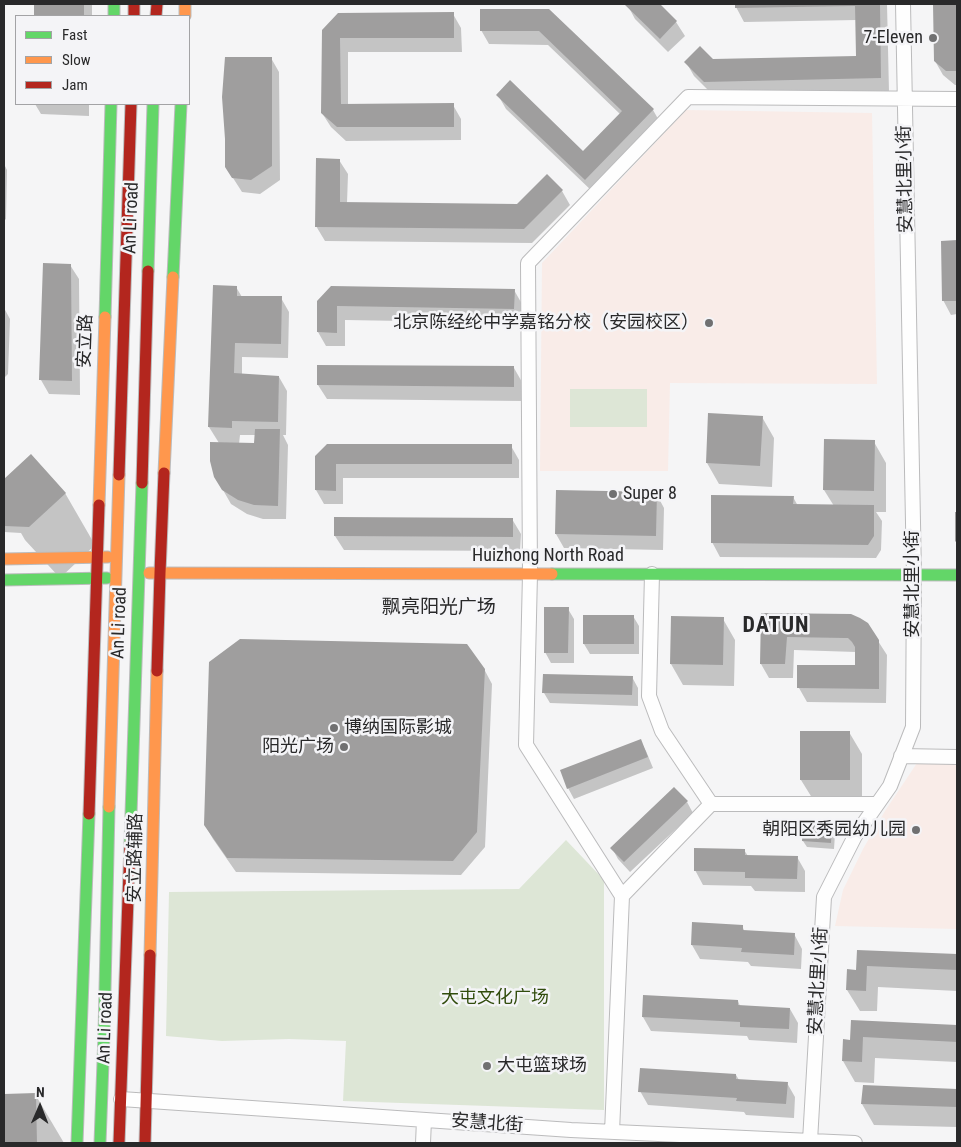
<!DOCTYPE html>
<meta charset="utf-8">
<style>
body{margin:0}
#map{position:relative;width:961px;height:1147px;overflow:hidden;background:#f5f5f6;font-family:"Roboto Condensed",sans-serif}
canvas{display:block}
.frame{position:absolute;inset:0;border:5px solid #29292a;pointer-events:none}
.legend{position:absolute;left:15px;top:15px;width:175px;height:90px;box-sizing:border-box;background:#f4f4f7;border:1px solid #a3a3a5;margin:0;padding:6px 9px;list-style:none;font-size:15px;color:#29292a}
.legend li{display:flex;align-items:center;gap:10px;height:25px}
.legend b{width:25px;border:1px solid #a3a3a5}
.north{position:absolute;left:15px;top:1082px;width:50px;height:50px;-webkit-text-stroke:4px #f4f4f7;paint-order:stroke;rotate:1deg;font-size:14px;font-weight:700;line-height:20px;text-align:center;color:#29292a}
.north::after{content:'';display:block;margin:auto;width:18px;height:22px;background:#29292a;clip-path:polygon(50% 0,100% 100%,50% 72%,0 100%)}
</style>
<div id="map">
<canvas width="961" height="1147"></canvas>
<div class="frame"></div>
<ul class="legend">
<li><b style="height:6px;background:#63d668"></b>Fast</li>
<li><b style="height:6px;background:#ff974d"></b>Slow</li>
<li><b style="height:6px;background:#b3261e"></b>Jam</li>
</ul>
<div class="north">N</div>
</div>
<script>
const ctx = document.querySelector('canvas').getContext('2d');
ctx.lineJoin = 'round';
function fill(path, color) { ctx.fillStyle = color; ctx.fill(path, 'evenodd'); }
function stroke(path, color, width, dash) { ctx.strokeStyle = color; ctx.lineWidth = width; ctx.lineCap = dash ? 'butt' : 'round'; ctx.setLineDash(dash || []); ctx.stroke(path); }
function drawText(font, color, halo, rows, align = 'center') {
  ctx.font = font + ' "Roboto Condensed","Noto Sans SC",sans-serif'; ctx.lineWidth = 5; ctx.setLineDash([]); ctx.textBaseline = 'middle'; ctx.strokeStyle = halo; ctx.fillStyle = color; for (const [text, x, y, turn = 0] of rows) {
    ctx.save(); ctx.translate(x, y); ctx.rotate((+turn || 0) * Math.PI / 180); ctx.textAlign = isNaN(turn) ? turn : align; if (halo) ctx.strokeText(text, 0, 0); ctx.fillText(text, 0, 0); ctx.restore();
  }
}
fill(new Path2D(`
 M 686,110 L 872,113 L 877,384 L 670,383 L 668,471 L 540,471 L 542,263 Z
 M 917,763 L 957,764 L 957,929 L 835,926 L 843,890 L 863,849 L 885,811 Z`), '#f9ece8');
fill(new Path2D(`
 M 570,389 L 647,389 L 647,427 L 570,427 Z
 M 566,840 L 604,880 L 604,1110 L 343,1101 L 346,1041 L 289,1039 L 222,1041 L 166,1036 L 169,892 L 519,889 Z`), '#dde6d6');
fill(new Path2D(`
 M 36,4 L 92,4 L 92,16 L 35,16 Z
 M 627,4 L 658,4 L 676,22 L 685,36 L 668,52 L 635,19 Z
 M 736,4 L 887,4 L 889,92 L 713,95 L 694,76 L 686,62 L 712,60 L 857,58 L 857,20 L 744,22 L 736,7 Z
 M 934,4 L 957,4 L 957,85 L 955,85 L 943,75 L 935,61 Z
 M 549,10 L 653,110 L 661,124 L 594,193 L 506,109 L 498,95 L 583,152 L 620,114 L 548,45 L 489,44 L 481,30 Z
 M 453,14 L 461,28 L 462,52 L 348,52 L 348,105 L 453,105 L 461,119 L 461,140 L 346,141 L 331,127 L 322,113 L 323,31 Z
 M 271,58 L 279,72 L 280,180 L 260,194 L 242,192 L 226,167 Z
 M 35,104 L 89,104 L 89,116 L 41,114 Z
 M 339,160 L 348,174 L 347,203 L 517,205 L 547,175 L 562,191 L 570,205 L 532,243 L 325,241 L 316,226 Z
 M 4,164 L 7,170 L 6,219 L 4,221 Z
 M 943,242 L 957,242 L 957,314 L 951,315 L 943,300 Z
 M 70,265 L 79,279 L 80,395 L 49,394 L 41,380 Z
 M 236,287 L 242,297 L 281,298 L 289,312 L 288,358 L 242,357 L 242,375 L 279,377 L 287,391 L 286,435 L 283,435 L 288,445 L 286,519 L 263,519 L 247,514 L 231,504 L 215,476 L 219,443 L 209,427 ZM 240,435 L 256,435 L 256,444 L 239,444 Z
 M 514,290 L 522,304 L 522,323 L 345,320 L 345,346 L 326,346 L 318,332 L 318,302 Z
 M 4,308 L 10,319 L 8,374 L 4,378 Z
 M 514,368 L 522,382 L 522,401 L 327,399 L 318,385 Z
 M 709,414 L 762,417 L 774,438 L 772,487 L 719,484 L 707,463 Z
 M 874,442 L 886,463 L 886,512 L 876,512 L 882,521 L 881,550 L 876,558 L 720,557 L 712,542 L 793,497 L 798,506 L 834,506 L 824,490 Z
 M 511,446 L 519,460 L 519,478 L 343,478 L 343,504 L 324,504 L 316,490 L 316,456 Z
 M 31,456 L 65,493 L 95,545 L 60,578 L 25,540 L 21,533 L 4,532 L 4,481 Z
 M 656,493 L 664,508 L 663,550 L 564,548 L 556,534 Z
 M 512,519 L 521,534 L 520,551 L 344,550 L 335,536 Z
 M 568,609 L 574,619 L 574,663 L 551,663 L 545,652 Z
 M 762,615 L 878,641 L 887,655 L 886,703 L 807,702 L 799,688 L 856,667 L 856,652 L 794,650 L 793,678 L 769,678 L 761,664 Z
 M 633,616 L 639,626 L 639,654 L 590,654 L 584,644 Z
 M 723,619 L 735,640 L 734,686 L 683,685 L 671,664 Z
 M 484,669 L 492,684 L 485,847 L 461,875 L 236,872 L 213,839 L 205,825 Z
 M 632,677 L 638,688 L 638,706 L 550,703 L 544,693 Z
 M 849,732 L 862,754 L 862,800 L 814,801 L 801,780 Z
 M 640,740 L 646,751 L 653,768 L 574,799 L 568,788 Z
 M 687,802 L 693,813 L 630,872 L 618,859 L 612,848 Z
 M 831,827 L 835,834 L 834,849 L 807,847 L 803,841 Z
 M 744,850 L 748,856 L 797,857 L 805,871 L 805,892 L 755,891 L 751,886 L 703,885 L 695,870 Z
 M 742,926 L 745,932 L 794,934 L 802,949 L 801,969 L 751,966 L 748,962 L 700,959 L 692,945 Z
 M 858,951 L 957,956 L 957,991 L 878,987 L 877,1011 L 860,1011 L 847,990 L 857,971 Z
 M 738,1001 L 740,1006 L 790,1009 L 798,1023 L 797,1043 L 749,1040 L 747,1036 L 651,1031 L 643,1017 Z
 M 853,1021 L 957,1026 L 957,1062 L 875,1058 L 874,1083 L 855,1082 L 843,1061 L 852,1041 Z
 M 736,1075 L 739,1080 L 787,1083 L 795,1097 L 794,1118 L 746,1115 L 744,1112 L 648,1105 L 640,1091 Z
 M 864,1086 L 957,1090 L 957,1127 L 874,1125 L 862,1104 Z
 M 35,1094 L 64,1143 L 4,1143 L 4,1095 Z`), '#0003');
fill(new Path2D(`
 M 34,4 L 84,4 L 84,16 L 34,16 Z
 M 624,4 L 660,4 L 677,21 L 660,39 Z
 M 735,4 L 880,4 L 881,78 L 704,82 L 684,62 L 700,46 L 713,59 L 856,56 L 855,6 L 735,8 Z
 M 933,4 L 957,4 L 957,71 L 946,71 L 934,61 Z
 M 480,9 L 549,9 L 654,109 L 585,180 L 496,95 L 510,80 L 583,151 L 622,111 L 539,31 L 480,31 Z
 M 454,12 L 454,38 L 340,38 L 341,104 L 454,103 L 454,127 L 337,127 L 321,113 L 322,30 L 338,13 Z
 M 225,57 L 272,57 L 272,166 L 251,180 L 232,178 L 225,167 L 225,139 L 222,97 Z
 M 316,158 L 340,159 L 340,202 L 517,204 L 547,174 L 563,190 L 524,229 L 315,227 Z
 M 957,240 L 957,301 L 942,301 L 941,241 Z
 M 43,263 L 71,264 L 72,381 L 39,380 Z
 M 213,285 L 237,286 L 237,296 L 282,296 L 281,344 L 235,343 L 234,373 L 279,376 L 278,422 L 232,421 L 232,428 L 208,427 Z
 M 331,286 L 515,289 L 514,309 L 337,306 L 337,333 L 317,332 L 317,301 Z
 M 317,365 L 514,366 L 514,387 L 317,385 Z
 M 708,413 L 763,416 L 760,466 L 706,463 Z
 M 255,429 L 280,429 L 278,506 L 254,505 L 238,500 L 222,490 L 214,477 L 210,461 L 210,442 L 254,443 Z
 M 824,439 L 875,440 L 874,491 L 823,490 Z
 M 327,444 L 512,444 L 512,464 L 336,464 L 336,491 L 315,490 L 315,456 Z
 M 31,454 L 66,493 L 29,527 L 4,526 L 4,479 Z
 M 556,490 L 657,492 L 656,536 L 555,534 Z
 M 711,495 L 794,496 L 793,504 L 874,505 L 874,536 L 868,545 L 711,543 Z
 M 955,512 L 957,512 L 957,543 L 955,541 Z
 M 334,517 L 513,518 L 513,537 L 334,536 Z
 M 544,607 L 569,607 L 568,653 L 544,653 Z
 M 761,613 L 851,614 L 860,618 L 868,623 L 879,640 L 879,689 L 797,688 L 797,665 L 855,665 L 855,647 L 852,642 L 848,638 L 844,638 L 787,637 L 785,664 L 760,664 Z
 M 583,615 L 634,615 L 634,644 L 583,644 Z
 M 671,616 L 724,617 L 723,665 L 670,664 Z
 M 240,639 L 467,644 L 485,669 L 477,832 L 453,861 L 227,858 L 204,825 L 209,662 Z
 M 543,674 L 633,676 L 632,695 L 542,693 Z
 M 800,731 L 850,731 L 850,780 L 800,780 Z
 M 641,739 L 648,757 L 567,789 L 560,770 Z
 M 674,787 L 688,801 L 624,862 L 610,848 Z
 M 803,824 L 832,826 L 831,843 L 802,841 Z
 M 694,848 L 745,849 L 745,855 L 798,856 L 797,879 L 745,878 L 745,872 L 694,871 Z
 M 692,922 L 743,925 L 743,930 L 795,933 L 794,955 L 741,952 L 742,948 L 691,945 Z
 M 857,950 L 957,954 L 957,970 L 867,966 L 866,991 L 846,990 L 847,969 L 856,970 Z
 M 643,995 L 738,1000 L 738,1005 L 790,1008 L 789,1029 L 740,1027 L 740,1022 L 642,1017 Z
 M 851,1020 L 957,1025 L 957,1042 L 863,1037 L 862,1062 L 842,1061 L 843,1039 L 850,1040 Z
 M 640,1068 L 736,1074 L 736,1079 L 788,1082 L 786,1104 L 736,1101 L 737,1098 L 638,1092 Z
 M 863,1085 L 957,1089 L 957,1107 L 861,1104 Z
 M 36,1093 L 37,1143 L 4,1143 L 4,1094 Z`), '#9f9e9e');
const street = new Path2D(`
 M 652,574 L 649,696 L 662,731 L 711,804 L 877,804
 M 901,756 L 957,757
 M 622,896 L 711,804
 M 121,1099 L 571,1130 L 855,1143
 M 612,1132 L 622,896 L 526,745 L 530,574 L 528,263 L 688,97 L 957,99
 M 810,1141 L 824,897 L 855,836 L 890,786 L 913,727 L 914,574 L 903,4
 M 423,1143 L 424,1120`);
const fast = new Path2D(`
 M 114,4 L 114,16
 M 148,271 L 153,104
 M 173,277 L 181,104
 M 105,317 L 111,104
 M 552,574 L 957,575
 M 4,580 L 107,578
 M 130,844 L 142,483
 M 77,1143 L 89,814
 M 100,1143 L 104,1035 L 109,807`);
const slow = new Path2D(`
 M 185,4 L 185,16
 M 164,473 L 173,277
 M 99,505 L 105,317
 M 4,559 L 108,557
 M 149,573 L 552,574
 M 109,807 L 119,475
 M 150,955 L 157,671`);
const jam = new Path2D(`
 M 134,4 L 134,16
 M 156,16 L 157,4
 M 119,475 L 131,104
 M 142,483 L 148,271
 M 157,671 L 160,573 L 164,473
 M 89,814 L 99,505
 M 119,1143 L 130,844
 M 145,1143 L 150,955`);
stroke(street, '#bbbbbc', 16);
stroke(fast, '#bbbbbc', 13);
stroke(slow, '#bbbbbc', 13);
stroke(jam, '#bbbbbc', 13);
stroke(street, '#fefefe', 14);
stroke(fast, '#63d668', 11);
stroke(slow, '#ff974d', 11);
stroke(jam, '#b3261e', 11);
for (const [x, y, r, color] of [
 [933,38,5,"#707071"],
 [709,323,5,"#707071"],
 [613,494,5,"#707071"],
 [334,728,5,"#707071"],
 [344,747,5,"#707071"],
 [916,830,5,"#707071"],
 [487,1066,5,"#707071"]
]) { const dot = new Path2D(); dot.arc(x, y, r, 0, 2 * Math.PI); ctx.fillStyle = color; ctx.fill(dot); stroke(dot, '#f4f4f7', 2); }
drawText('18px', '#29292a', '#f4f4f7', [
 ["7-Eleven",923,38],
 ["北京陈经纶中学嘉铭分校（安园校区）",699,323],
 ["Super 8",623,494,"left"],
 ["博纳国际影城",344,728,"left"],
 ["阳光广场",334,747],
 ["朝阳区秀园幼儿园",906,830],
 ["大屯篮球场",497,1066,"left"]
], 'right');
drawText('18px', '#29292a', '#f4f4f7', [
 ["安慧北里小街",906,179,-91],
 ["An Li road",132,218,-88],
 ["安立路",86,341,-88],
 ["Huizhong North Road",548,556],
 ["安慧北里小街",913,584,-90],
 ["An Li road",120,623,-88],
 ["安立路辅路",136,858,-89],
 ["安慧北里小街",819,981,-87],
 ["An Li road",106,1028,-88],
 ["安慧北街",487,1124,4]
]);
drawText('18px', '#314c0d', '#f4f4f7', [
 ["大屯文化广场",495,998]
]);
drawText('19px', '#29292a', '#f4f4f7', [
 ["飘亮阳光广场",439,608]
]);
ctx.letterSpacing = '1px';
drawText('bold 22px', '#29292a', '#f4f4f7', [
 ["DATUN",776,626]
]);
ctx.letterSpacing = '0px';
</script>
